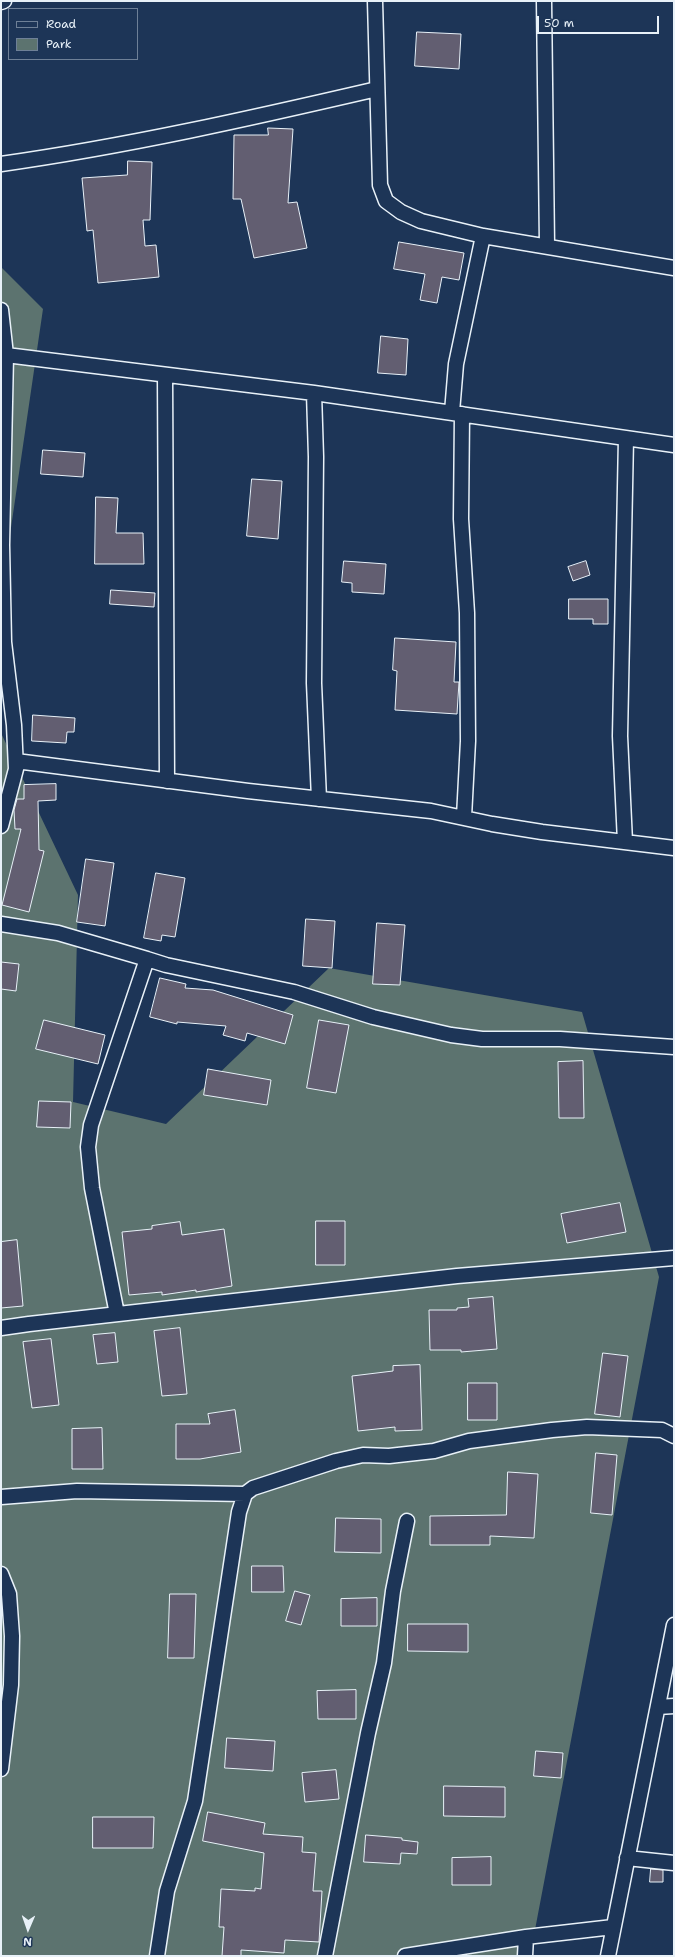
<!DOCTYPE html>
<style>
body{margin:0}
#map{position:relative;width:675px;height:1957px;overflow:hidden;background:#1d3557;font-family:"Shantell Sans",sans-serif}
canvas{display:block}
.frame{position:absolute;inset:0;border:2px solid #e8f1f8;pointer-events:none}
.legend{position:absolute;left:8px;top:8px;width:130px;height:52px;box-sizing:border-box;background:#1d3557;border:1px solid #6e8097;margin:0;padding:5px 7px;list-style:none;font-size:12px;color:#e8f1f8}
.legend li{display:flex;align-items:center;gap:8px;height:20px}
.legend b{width:20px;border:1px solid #6e8097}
.north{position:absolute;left:8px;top:1909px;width:40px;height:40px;-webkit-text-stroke:3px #1d3557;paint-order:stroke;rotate:182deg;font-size:11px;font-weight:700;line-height:16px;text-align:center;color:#e8f1f8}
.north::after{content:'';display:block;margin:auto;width:14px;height:18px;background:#e8f1f8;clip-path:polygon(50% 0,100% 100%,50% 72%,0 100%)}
.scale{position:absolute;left:537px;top:16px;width:122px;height:18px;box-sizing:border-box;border:2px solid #e8f1f8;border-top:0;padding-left:5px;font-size:12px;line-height:14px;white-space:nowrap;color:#e8f1f8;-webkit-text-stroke:3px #1d3557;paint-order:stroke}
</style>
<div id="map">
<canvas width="675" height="1957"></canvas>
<div class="frame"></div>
<ul class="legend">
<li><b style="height:5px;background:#1d3557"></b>Road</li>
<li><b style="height:11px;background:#5c736f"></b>Park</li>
</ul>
<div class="north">N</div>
<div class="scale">50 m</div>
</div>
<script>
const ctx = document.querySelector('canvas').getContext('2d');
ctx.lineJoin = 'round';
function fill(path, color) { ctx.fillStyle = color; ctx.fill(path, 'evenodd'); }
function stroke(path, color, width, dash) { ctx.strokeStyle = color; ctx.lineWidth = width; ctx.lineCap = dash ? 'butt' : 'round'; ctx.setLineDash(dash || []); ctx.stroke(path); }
fill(new Path2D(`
 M 1,267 L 43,309 L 1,596 Z
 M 1,733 L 78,895 L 73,1102 L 166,1124 L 329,968 L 582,1012 L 659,1277 L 530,1956 L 1,1956 Z`), '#5c736f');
const building = new Path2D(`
 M 417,32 L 461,34 L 459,69 L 415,66 Z
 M 268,128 L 293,129 L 288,203 L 297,202 L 307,248 L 254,258 L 241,199 L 233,199 L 234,135 L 268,135 Z
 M 128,161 L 152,162 L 150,220 L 143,220 L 145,246 L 156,245 L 159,277 L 98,283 L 93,230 L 87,231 L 82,178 L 127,175 Z
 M 399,242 L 464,253 L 459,280 L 442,277 L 437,303 L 420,300 L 425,274 L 394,269 Z
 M 381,336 L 408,339 L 406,375 L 378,373 Z
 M 43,450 L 85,453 L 83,477 L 41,474 Z
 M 252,479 L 282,481 L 278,539 L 247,536 Z
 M 96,497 L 118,498 L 116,533 L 143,533 L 144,564 L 95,564 Z
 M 344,561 L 386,564 L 384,594 L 352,592 L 352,583 L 342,582 Z
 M 586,561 L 590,575 L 573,581 L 568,567 Z
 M 111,590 L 155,593 L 154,607 L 110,604 Z
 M 569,599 L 608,599 L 608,624 L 593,624 L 593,619 L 569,619 Z
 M 395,638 L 456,642 L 454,682 L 459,682 L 457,714 L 395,710 L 397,671 L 393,670 Z
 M 33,715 L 75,718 L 74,732 L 67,732 L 66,743 L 32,741 Z
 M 56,784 L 56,800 L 38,801 L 39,850 L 44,851 L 29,912 L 2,905 L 21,829 L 15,829 L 14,810 L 17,799 L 24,799 L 24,785 Z
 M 86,859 L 114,863 L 105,926 L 77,922 Z
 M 156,873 L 185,878 L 175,937 L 162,935 L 161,941 L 144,938 Z
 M 306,919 L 335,921 L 332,968 L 303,966 Z
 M 377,923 L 405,925 L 400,985 L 373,984 Z
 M 1,962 L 19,964 L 16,991 L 1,989 Z
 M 160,978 L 186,984 L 185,988 L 213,990 L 293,1015 L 285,1044 L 247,1033 L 245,1041 L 223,1035 L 226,1026 L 177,1022 L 177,1024 L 150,1017 Z
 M 44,1020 L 105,1035 L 98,1064 L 36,1049 Z
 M 319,1020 L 349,1025 L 336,1093 L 307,1088 Z
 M 583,1061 L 584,1118 L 559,1118 L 558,1062 Z
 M 208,1069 L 271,1080 L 267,1105 L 204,1095 Z
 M 39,1101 L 71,1102 L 70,1128 L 37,1127 Z
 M 620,1203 L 626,1232 L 567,1243 L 561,1214 Z
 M 316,1221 L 345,1221 L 345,1265 L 316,1265 Z
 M 180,1222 L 182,1235 L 224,1229 L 232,1286 L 196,1292 L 196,1290 L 162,1295 L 162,1292 L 129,1295 L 122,1232 L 152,1229 L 152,1226 Z
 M 17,1240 L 23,1306 L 1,1308 L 1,1242 Z
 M 493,1297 L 497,1349 L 461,1352 L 461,1350 L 430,1350 L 429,1310 L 457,1310 L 457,1308 L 469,1307 L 468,1299 Z
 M 180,1328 L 187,1394 L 162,1396 L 154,1331 Z
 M 115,1333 L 118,1362 L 97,1364 L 93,1335 Z
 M 51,1339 L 59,1405 L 32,1408 L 23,1342 Z
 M 603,1353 L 628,1356 L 620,1417 L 595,1414 Z
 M 420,1365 L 422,1430 L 395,1431 L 395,1427 L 358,1431 L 352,1376 L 393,1371 L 393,1366 Z
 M 468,1383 L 497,1383 L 497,1420 L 468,1420 Z
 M 235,1410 L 241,1452 L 200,1459 L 176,1459 L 176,1424 L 210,1424 L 208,1414 Z
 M 102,1428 L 103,1469 L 72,1469 L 72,1429 Z
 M 596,1453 L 617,1455 L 612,1515 L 591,1513 Z
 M 508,1472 L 538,1474 L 534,1538 L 490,1536 L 490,1545 L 430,1545 L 430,1516 L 506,1515 Z
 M 336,1518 L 381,1519 L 381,1553 L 335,1552 Z
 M 252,1566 L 283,1566 L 284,1592 L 252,1592 Z
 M 295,1591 L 310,1595 L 301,1625 L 286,1621 Z
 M 170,1594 L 196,1594 L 194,1658 L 168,1658 Z
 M 377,1598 L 377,1626 L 341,1626 L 341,1599 Z
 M 408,1624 L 468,1624 L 468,1652 L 408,1651 Z
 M 356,1690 L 356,1719 L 318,1719 L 317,1691 Z
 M 227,1738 L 275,1741 L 273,1771 L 225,1768 Z
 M 536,1751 L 563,1753 L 561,1778 L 534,1776 Z
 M 336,1770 L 339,1799 L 305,1802 L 302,1773 Z
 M 444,1786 L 505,1787 L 505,1817 L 444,1816 Z
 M 208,1812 L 265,1823 L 263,1834 L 303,1837 L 302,1852 L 316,1853 L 313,1891 L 322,1891 L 319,1942 L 285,1940 L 284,1953 L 241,1950 L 241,1956 L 222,1956 L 224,1927 L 219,1927 L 221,1889 L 255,1891 L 255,1888 L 261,1889 L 264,1853 L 203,1841 Z
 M 93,1817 L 154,1817 L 153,1848 L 93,1848 Z
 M 366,1835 L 402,1838 L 402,1840 L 418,1842 L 417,1854 L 401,1853 L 400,1864 L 364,1862 Z
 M 491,1857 L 491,1885 L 452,1885 L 452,1858 Z
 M 651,1869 L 663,1870 L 663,1882 L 650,1882 Z`);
fill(building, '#625e71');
stroke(building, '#e8f1f8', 1);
const minor = new Path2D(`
 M 375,1 L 380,185 L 386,201 L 401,212 L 421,221 L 483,236 L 674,268
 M 544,1 L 547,245
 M 1,2 L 4,1
 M 1,164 C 128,146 252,118 377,89
 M 1,310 L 6,355 L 2,545 L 4,642 L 14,725 L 16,769 L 1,826
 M 6,355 L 314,393 L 674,445
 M 165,375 L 167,781
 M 314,393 L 316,457 L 314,683 L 319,799
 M 452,412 L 456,364 L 483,236
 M 462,414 L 461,519 L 467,613 L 468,741 L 464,817
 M 16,761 L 248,791 L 431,811 L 492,824 L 542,832 L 674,848
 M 625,842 L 620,736 L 626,438
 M 1,924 L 58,933 L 147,959
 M 117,1314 L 92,1188 L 88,1147 L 91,1125 L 147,959 L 166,965 L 294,992 L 373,1017 L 451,1035 L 482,1039 L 560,1039 L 674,1047
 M 1,1328 L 29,1324 L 457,1276 L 674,1258
 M 1,1497 L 77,1491 L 245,1494
 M 1,1574 L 9,1594 L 12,1636 L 11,1685 L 1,1769
 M 658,1707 L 674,1706
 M 627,1858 L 674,1863
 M 157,1956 L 167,1891 L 195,1801 L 239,1512 L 245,1494 L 253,1488 L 336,1461 L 363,1455 L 389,1456 L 434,1451 L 469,1441 L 552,1430 L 587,1427 L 662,1430 L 674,1436
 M 325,1956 L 368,1733 L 384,1663 L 393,1591 L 407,1521
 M 405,1956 L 526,1937 L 613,1927
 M 525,1956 L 526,1937
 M 608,1956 L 674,1625`);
stroke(minor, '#e8f1f8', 17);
stroke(minor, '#1d3557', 14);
</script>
